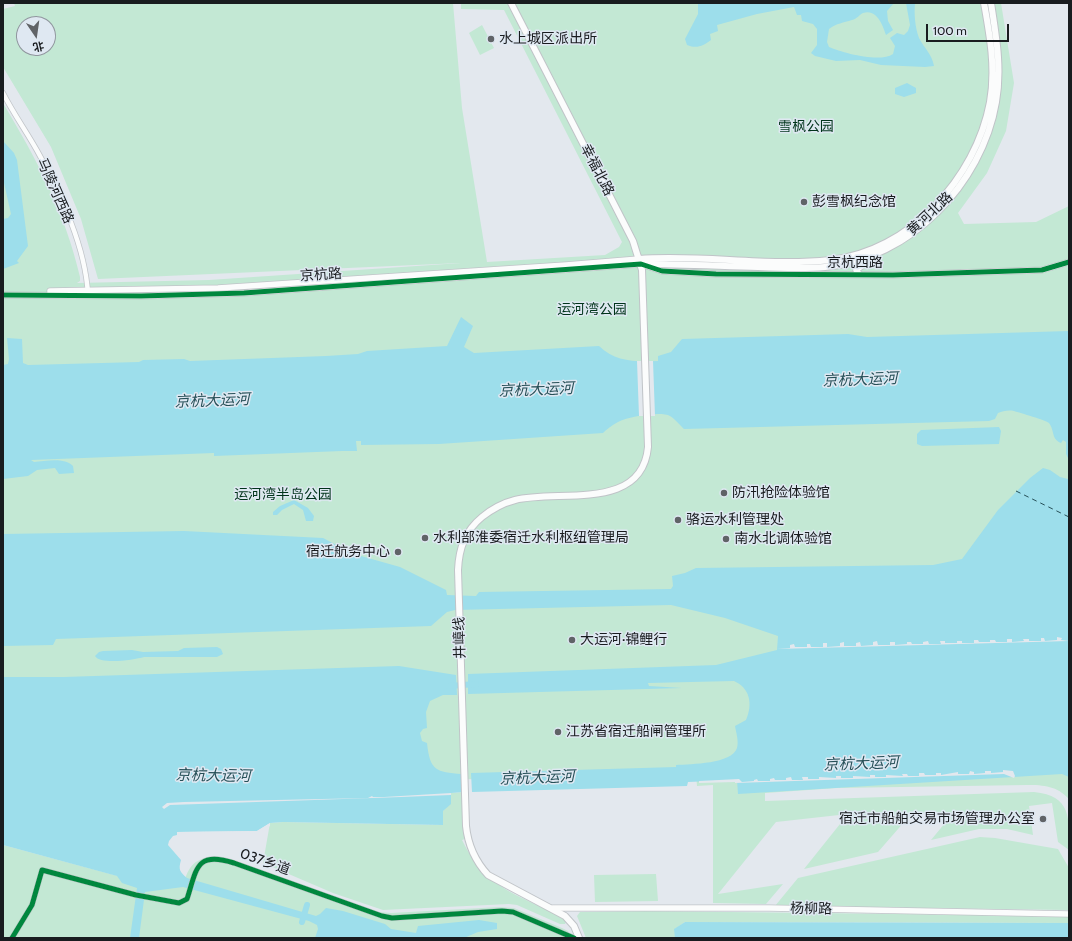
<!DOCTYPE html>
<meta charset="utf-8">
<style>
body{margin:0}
#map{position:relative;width:1072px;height:941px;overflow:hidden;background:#e3e8ee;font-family:Cabin,"Noto Sans SC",sans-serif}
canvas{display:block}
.frame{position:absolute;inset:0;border:4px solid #191c1f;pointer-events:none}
.north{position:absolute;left:16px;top:16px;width:40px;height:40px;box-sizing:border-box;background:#dfe8f2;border:1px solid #90969e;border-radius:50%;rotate:167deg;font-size:11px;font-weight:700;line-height:16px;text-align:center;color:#191c1f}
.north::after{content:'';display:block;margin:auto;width:14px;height:18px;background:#606367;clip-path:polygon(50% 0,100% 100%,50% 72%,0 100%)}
.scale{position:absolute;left:926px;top:24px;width:83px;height:18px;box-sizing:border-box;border:2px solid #191c1f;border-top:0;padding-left:5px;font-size:12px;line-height:14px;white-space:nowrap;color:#191c1f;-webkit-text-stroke:3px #dfe8f2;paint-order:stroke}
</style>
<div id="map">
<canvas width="1072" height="941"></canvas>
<div class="frame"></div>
<div class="north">北</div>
<div class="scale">100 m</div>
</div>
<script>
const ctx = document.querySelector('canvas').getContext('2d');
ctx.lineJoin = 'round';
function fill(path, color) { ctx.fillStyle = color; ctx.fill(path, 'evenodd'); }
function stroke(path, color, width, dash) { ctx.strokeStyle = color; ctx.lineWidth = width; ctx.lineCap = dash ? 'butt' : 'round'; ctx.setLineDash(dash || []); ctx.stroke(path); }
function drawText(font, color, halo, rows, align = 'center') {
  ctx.font = font + ' Cabin,"Noto Sans SC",sans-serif'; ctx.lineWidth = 3; ctx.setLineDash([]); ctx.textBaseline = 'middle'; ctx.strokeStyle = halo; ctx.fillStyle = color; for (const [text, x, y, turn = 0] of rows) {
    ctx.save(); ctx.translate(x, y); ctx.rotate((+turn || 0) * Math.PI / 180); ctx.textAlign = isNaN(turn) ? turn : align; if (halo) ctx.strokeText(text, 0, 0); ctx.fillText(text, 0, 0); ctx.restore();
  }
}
fill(new Path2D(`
 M 14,3 L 453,3 L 462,108 L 487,262 L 605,255 L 619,247 L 622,242 L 504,10 L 461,9 L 461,3 L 1001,3 L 1014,83 L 1006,131 L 987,173 L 958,213 L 964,224 L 1036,222 L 1069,206 L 1069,799 C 1057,786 1044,785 1027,785 L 837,788 L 765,793 L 765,801 L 1034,792 C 1072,796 1069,818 1069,850 L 1058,842 L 1052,803 L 1029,806 L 1033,835 L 1007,829 L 979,829 L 931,840 L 950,817 L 945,812 L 912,813 L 878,852 L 804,869 L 848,814 L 776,822 L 718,894 L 783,884 L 766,904 L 713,903 L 713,785 L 697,786 L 696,773 L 3,792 L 3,103 C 37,160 65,212 80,277 L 80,281 L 77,283 L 209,280 L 461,263 L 98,279 L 81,219 L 51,147 L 3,67 L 3,9 L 15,6 ZM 24,24 L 48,24 L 48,48 L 24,48 Z
 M 482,25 L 494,48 L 480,55 L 469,33 Z
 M 463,792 L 465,839 L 462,840 C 485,888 517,894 561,917 L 566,922 L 565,924 L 560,924 L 517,905 L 509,904 L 383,910 L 333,893 L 263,863 L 270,823 L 283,822 L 443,825 L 443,811 L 447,806 L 451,793 Z
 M 980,837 L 995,838 L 1058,849 L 1069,868 L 1069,910 L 775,906 L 798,878 Z
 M 3,845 L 118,876 L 175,887 L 183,886 C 189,864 194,859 217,856 L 378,912 L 391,913 L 500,907 L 514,908 L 562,928 L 568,931 L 572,938 L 3,938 Z
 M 656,874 L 658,901 L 595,902 L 594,875 Z
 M 644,911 L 1069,916 L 1069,923 L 685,922 L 675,929 L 675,938 L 586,938 L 577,916 L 580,912 Z`), '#c3e8d4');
fill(new Path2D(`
 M 698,3 L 894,3 L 887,11 L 888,21 L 893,30 L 886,35 C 883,26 877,8 863,13 C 859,15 857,19 852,20 C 843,23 837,23 829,29 L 827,42 L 829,47 C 843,53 880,63 893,54 L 895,46 L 890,38 L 897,33 L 904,35 L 908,31 L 910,25 L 906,3 L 915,3 C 914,14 915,27 919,38 C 924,48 932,54 934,66 L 925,67 L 881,65 L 860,60 L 836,61 L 815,56 L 811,53 L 817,45 L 817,29 L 813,24 L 802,21 L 801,15 L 797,15 L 794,7 L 757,14 L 717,25 L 718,31 L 710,34 L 711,40 C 703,46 697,49 687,45 L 685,39 L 698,14 Z
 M 907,83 L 916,88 L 916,93 L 904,97 L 895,94 L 895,88 Z
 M 3,141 L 14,153 L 17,160 L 28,246 L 17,261 L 19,263 L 3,269 L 3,219 L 8,218 L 11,214 L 4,183 Z
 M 461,317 L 473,326 L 464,347 L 474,353 L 599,346 C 615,362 636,362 658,361 L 658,356 L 671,352 L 682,339 L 848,334 L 867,337 L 1069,331 L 1069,460 L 1066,454 L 1066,442 L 1063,440 L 1061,443 C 1051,439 1055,431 1049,423 C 1046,420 1020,413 1014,411 C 1008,410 1003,411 998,413 L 995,419 L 989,421 L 684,429 C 680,425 675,419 670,416 C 660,411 628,417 618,422 C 612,425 607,429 603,433 L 439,444 L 361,445 L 361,441 L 356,441 L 357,451 L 342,451 L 214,456 L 214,453 L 31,460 L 34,462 C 45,461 65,457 73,466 L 74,473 L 59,474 L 55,468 L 37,470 L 28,476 L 3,479 L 3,365 L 8,364 L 9,359 L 7,338 L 22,339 L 23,363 L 28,365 L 139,362 L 143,360 L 184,359 L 190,361 L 326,356 L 358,354 L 367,351 L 447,346 Z
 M 999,427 L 1001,431 L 999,444 L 922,446 L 917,444 L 917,434 L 921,430 Z
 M 1043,468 L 1050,470 L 1060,477 L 1068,479 L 1069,478 L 1068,554 L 1069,777 L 1062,774 L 738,794 L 737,780 L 688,782 L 687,786 L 472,792 L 471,773 L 676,767 L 676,765 C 691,764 732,764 737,748 C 739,741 736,732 735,726 L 746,720 C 753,704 750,688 734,681 L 648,683 L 649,686 L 682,688 L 468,694 L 468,674 L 716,665 L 777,650 L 778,636 L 725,618 L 671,605 L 455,610 L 447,612 L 431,626 L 56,639 L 53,645 L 3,646 L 3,534 L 184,531 L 323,538 L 354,554 L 400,567 L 446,590 L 447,595 L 476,596 L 479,592 L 671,589 L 673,586 L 672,576 L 685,573 L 696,568 L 933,565 L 962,559 L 998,510 L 1030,478 Z
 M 294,500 L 308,508 L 314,516 L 313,521 L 306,521 L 303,510 L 294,504 L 282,510 L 277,515 L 273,515 L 273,512 L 280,506 Z
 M 217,647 L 221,649 L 223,654 L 217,657 L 144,657 C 134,660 100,665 95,656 L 99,652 L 103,651 L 132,650 L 143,652 L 178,651 L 184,648 Z
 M 399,666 L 456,675 L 457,695 L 443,695 L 430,701 L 426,712 L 427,728 L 423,729 L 420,733 L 422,741 L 427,743 C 430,771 436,772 462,774 L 463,792 L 451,793 L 451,804 L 443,811 L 443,825 L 283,822 L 270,823 L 257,831 L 177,832 L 177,835 L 173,836 L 169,841 L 168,845 L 181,860 C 178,870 180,872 187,878 L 316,916 L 320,914 L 326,908 L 343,911 L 385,924 L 391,929 L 416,933 L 418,926 L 479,920 L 497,923 L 497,929 L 478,932 L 464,938 L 315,938 L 318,929 L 317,925 L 309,921 L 183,887 L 145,892 L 139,938 L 130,938 L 137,888 L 122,883 L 117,876 L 3,845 L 3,677 L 64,677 Z
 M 685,922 L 1069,923 L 1069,938 L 675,938 L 674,929 Z`), '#9ddeeb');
fill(new Path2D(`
 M 637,361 L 653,361 L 655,416 L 639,416 Z
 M 1057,637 L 1062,638 L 1061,640 L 1069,641 L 777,649 L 790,648 L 790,645 L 794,644 L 795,647 L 807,647 L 807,644 L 810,644 L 811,647 L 823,647 L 823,643 L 827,643 L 827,647 L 840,646 L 840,643 L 844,642 L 844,646 L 856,646 L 856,643 L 860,642 L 861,646 L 873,645 L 873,642 L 877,641 L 878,645 L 890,645 L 890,642 L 895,642 L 895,645 L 907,644 L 907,642 L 911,642 L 912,644 L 923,644 L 923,642 L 928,641 L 929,644 L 941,644 L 940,641 L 945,641 L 945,643 L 957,643 L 957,641 L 962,641 L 962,643 L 974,643 L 974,640 L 978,640 L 979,642 L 990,642 L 990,640 L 995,640 L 996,642 L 1007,642 L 1007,639 L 1012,639 L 1012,642 L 1024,641 L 1023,639 L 1029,639 L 1029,641 L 1041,641 L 1041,638 L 1044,638 L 1045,641 L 1057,640 Z
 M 1003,770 L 1013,771 L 1015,776 L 1014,778 L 1004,774 L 735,783 L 735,782 L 699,783 L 699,781 L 739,779 L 742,782 L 754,781 L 754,780 L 757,779 L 758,781 L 770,781 L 770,779 L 774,778 L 775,780 L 786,780 L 786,778 L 791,777 L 792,780 L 803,780 L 802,777 L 808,777 L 808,779 L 819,779 L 819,777 L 836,778 L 836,776 L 841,776 L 841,778 L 853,778 L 853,776 L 870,777 L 870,775 L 875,775 L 875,777 L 886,777 L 886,775 L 903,776 L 902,774 L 907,774 L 908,776 L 919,776 L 919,773 L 924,773 L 925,775 L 936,775 L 936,773 L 941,773 L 941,775 L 958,772 L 958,774 L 969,774 L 970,771 L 974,772 L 974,774 L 985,773 L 985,771 L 991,771 L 991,773 L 1003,772 Z
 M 451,793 L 451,795 L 401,797 L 170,805 L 164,809 L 162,807 L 167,803 L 184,802 L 368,798 L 372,796 L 373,797 L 384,797 Z
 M 270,823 L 270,826 L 257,833 L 179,834 L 178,837 L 177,832 L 257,831 Z`), '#e3e8ee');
stroke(new Path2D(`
 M 449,686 L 476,684
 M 302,922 L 307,905`), '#9ddeeb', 6);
stroke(new Path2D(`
 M 1016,491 L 1069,517`), '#275058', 1, [5, 4]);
const minor = new Path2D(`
 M 3,93 C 14,115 29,135 40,156 C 62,198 85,246 88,294
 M 12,938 L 32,905 L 42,870 L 136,895 L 179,903 L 187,899 C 197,868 196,851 234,863 L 382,916 L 392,918 L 502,911 L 513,912 L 574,938`);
const tertiary = new Path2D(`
 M 859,274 L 856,270 L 862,266
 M 50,291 L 218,288 L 566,265 L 639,259
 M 3,295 L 141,296 L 244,293 L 641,264 L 662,271 L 716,274 L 893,275 L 1042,270 L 1069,262
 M 553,908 L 769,908 L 1069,914`);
const secondary = new Path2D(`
 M 511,3 L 633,241 L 642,270 L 648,447 C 642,512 559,489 515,500 C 503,503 492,509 482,517 C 465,531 459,548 458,570 L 466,826 C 468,845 476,862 488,875 L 565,916 L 574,926 L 579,938
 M 639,259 C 702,254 767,267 830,260 C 909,252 976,178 990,102 C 996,69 990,36 984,3
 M 641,264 C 680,264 719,266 758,267 C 780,268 803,269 825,267 C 910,259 982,184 996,102 C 1002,68 996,36 991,3`);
stroke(minor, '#c0c4c8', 6);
stroke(tertiary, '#c0c4c8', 7);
stroke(secondary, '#c0c4c8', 8);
stroke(minor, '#fbfcfc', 4.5);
stroke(tertiary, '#fbfcfc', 5.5);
stroke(secondary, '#fbfcfc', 6);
stroke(new Path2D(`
 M 3,295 L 141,296 L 244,293 L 641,264 L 662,271 L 716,274 L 893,275 L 1042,270 L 1069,262
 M 12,938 L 32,905 L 42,870 L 136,895 L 179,903 L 187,899 C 197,868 196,851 234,863 L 382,916 L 392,918 L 502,911 L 513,912 L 574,938`), '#00873e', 5);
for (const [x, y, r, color] of [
 [491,39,4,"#606367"],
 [804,202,4,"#606367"],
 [724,493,4,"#606367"],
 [678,520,4,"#606367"],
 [425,538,4,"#606367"],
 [726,539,4,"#606367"],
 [398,552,4,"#606367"],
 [572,640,4,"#606367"],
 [558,732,4,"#606367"],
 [1043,819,4,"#606367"]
]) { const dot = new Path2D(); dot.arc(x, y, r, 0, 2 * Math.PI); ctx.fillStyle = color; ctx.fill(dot); stroke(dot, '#dfe8f2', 1.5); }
drawText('14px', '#191c1f', '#dfe8f2', [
 ["水上城区派出所",499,39],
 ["彭雪枫纪念馆",812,202],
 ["防汛抢险体验馆",732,493],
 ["骆运水利管理处",686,520],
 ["水利部淮委宿迁水利枢纽管理局",433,538],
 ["南水北调体验馆",734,539],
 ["宿迁航务中心",390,552,"right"],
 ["大运河·锦鲤行",580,640],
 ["江苏省宿迁船闸管理所",566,732],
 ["宿迁市船舶交易市场管理办公室",1035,819,"right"]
], 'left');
drawText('14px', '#00341a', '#dfe8f2', [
 ["雪枫公园",806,127],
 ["运河湾公园",592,310],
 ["运河湾半岛公园",283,495]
]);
drawText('14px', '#191c1f', '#dfe8f2', [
 ["幸福北路",597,170,63],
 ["马陵河西路",55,191,66],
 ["黄河北路",930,214,-43],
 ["京杭西路",855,263],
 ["京杭路",321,275,-4],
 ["井嶂线",460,638,-92],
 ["037乡道",265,862,20],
 ["杨柳路",811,909,1]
]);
drawText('italic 15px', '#275058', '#dfe8f2', [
 ["京杭大运河",860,380,-2],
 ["京杭大运河",536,390,-2],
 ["京杭大运河",212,401,-2],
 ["京杭大运河",861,764,-2],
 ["京杭大运河",213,776,1],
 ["京杭大运河",537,778,-2]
]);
</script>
